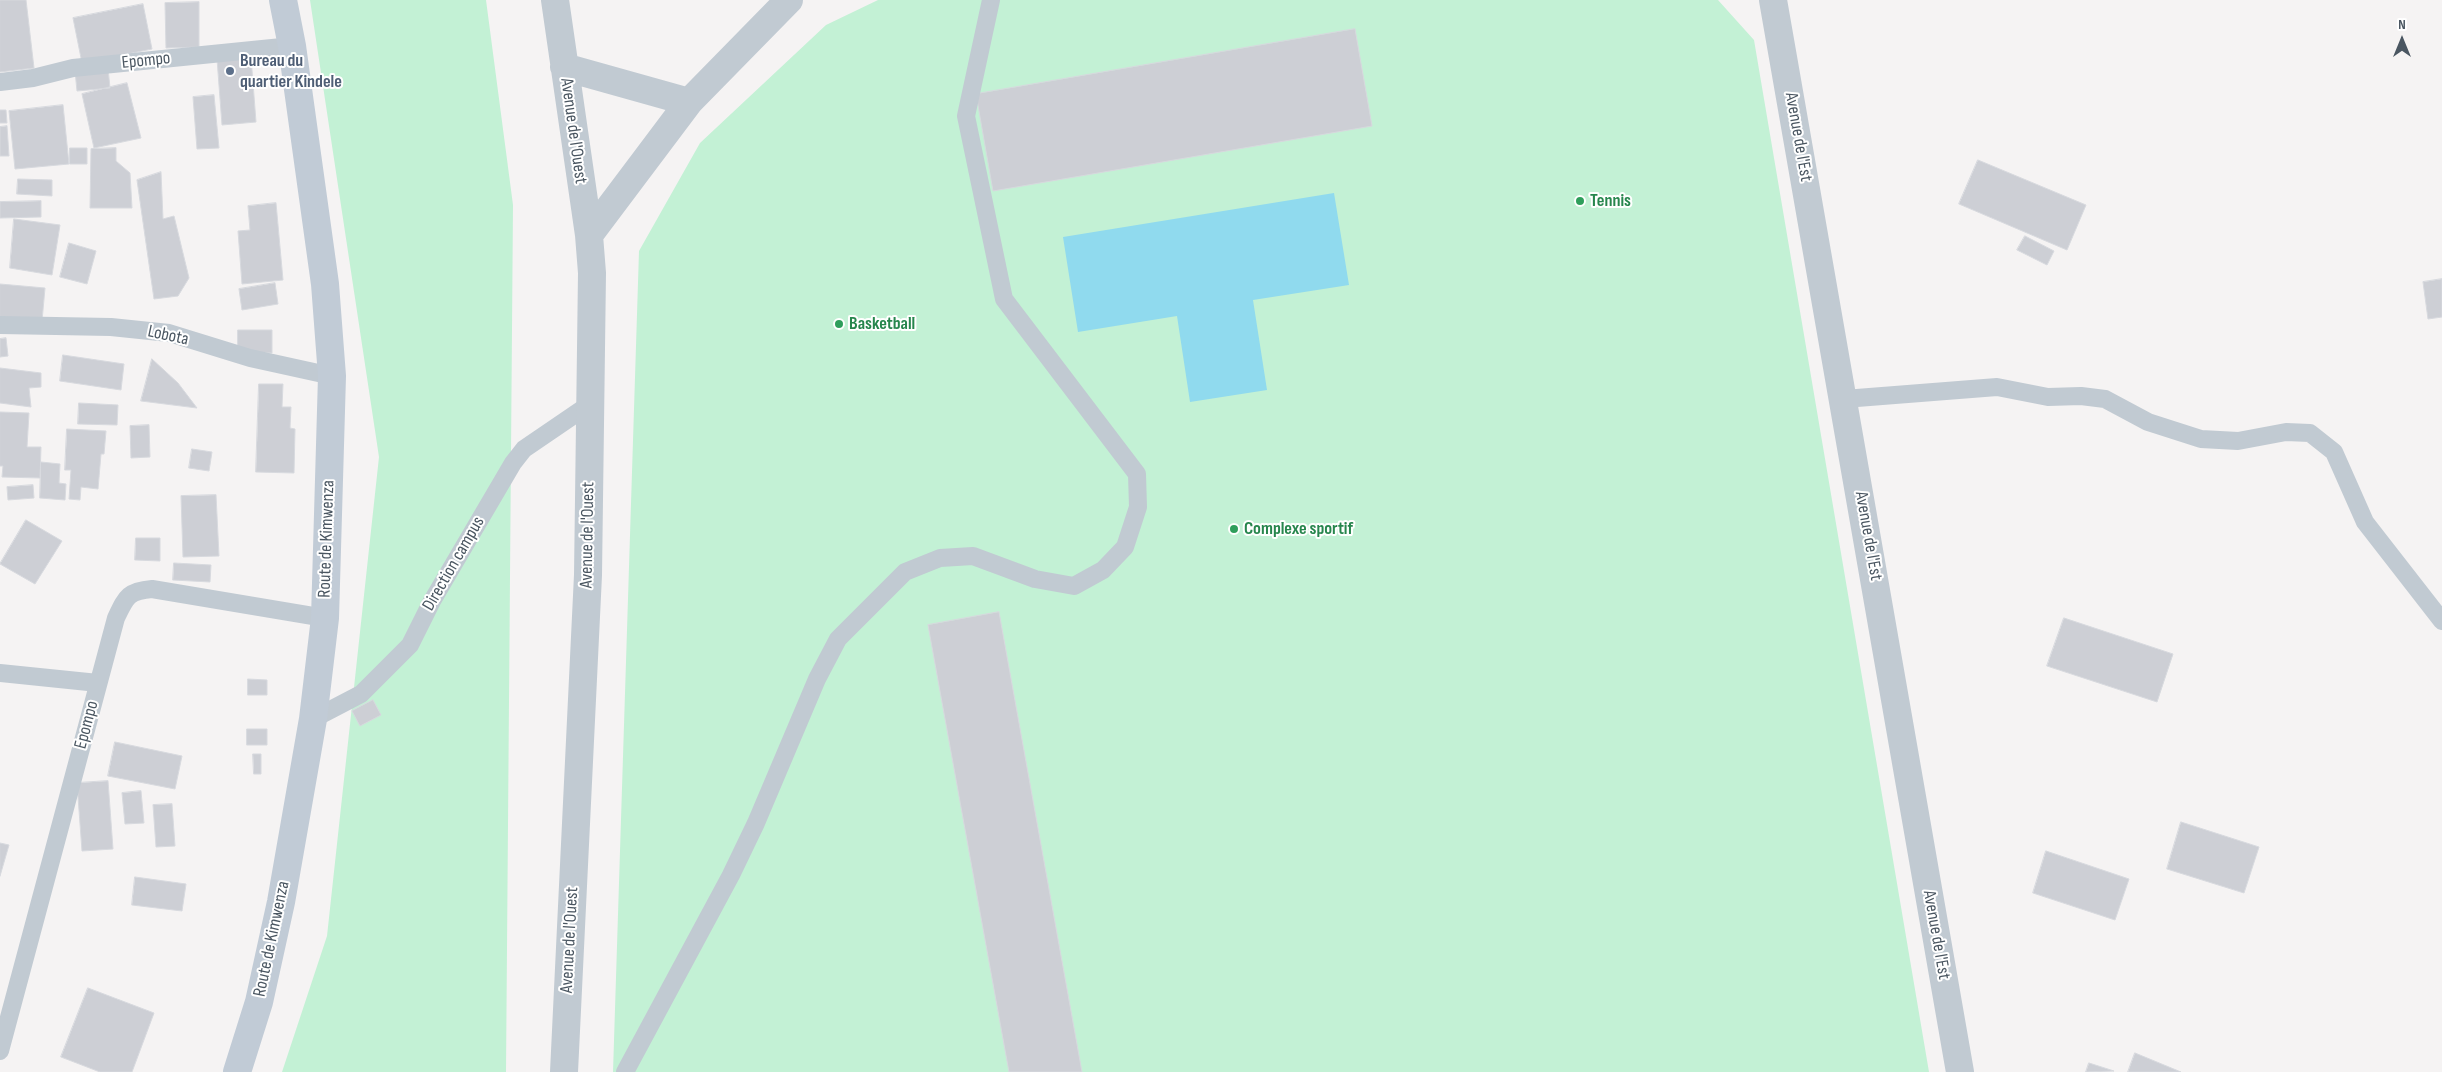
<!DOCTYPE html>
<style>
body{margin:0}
#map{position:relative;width:2442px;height:1072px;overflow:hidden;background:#f5f3f3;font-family:"Sofia Sans Condensed",sans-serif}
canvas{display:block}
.north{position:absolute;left:2377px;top:15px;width:50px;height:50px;-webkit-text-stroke:4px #fff;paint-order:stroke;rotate:0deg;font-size:14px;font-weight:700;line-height:20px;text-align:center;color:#4a5661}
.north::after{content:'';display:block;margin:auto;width:18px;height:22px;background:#4a5661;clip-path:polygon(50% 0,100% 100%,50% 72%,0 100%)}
</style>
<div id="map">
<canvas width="2442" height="1072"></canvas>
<div class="north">N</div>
</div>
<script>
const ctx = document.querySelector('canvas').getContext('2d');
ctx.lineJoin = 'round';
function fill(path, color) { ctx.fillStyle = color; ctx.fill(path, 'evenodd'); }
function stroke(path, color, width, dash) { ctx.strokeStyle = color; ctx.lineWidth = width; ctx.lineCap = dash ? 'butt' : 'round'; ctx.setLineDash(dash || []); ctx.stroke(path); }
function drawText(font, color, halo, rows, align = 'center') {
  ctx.font = font + ' "Sofia Sans Condensed",sans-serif'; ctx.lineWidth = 4; ctx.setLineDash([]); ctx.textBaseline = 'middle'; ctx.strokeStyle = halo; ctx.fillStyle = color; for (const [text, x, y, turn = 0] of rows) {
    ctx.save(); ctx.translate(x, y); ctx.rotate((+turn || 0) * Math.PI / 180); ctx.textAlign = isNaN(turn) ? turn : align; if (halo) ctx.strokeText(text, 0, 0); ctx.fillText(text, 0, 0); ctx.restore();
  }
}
fill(new Path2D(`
 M 310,0 L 486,0 L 513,205 L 506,1072 L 282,1072 L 327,936 L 379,457 Z
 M 878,0 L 1718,0 L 1754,40 L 1929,1072 L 613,1072 L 639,251 L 700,143 L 826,25 Z`), '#c3f1d5');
fill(new Path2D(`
 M 1334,193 L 1349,285 L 1253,300 L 1267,390 L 1190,402 L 1177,316 L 1078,332 L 1063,237 Z`), '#90daee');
const building = new Path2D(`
 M 0,0 L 26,0 L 34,68 L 0,72 Z
 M 199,2 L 199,47 L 166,48 L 165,3 Z
 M 143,4 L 152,49 L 82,63 L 73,18 Z
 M 1355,29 L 1372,126 L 993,191 L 976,94 Z
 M 251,57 L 256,122 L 222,125 L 217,59 Z
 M 108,68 L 110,88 L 77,91 L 75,71 Z
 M 127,83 L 141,138 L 94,148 L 82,94 Z
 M 214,95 L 219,148 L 197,149 L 193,97 Z
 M 63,105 L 69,164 L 15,169 L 9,111 Z
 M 0,110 L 6,110 L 7,123 L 0,123 Z
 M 7,126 L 9,156 L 0,156 L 0,127 Z
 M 70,148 L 87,148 L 87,164 L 70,164 Z
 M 116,148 L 116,161 L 130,173 L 132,208 L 90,208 L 91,149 Z
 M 1978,160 L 2086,205 L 2067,250 L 1959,204 Z
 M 161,172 L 163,219 L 174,216 L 189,278 L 178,296 L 154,299 L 137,180 Z
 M 18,179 L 52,180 L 52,196 L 17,194 Z
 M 41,201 L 41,217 L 0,218 L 0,202 Z
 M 276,203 L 283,280 L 242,284 L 238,231 L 250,230 L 248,206 Z
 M 14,219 L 60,225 L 52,275 L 10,268 Z
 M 2025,236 L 2054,251 L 2047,265 L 2017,250 Z
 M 69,243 L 96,251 L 87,284 L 60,277 Z
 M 2442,279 L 2442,317 L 2428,319 L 2423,282 Z
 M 275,283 L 278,304 L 242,310 L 239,289 Z
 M 0,284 L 45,288 L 42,321 L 0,317 Z
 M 238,330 L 272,330 L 272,353 L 238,352 Z
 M 6,338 L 8,356 L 0,357 L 0,339 Z
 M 63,355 L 124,364 L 121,390 L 60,381 Z
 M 152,359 L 178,383 L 197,408 L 141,401 Z
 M 0,368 L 41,373 L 41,387 L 29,388 L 31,407 L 0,403 Z
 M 259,384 L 283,384 L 282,407 L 291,407 L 290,428 L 295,429 L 294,473 L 256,472 Z
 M 79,403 L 118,405 L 117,425 L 78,424 Z
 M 0,412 L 29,413 L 27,447 L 41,447 L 40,478 L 2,477 L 3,466 L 0,466 Z
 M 149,425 L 150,457 L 131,458 L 130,426 Z
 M 67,429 L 106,431 L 104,454 L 101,454 L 98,489 L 81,487 L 80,500 L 69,499 L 71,470 L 65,470 Z
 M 192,449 L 212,452 L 209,471 L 189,468 Z
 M 41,462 L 60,464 L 59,483 L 66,484 L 65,500 L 40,498 Z
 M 33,485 L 34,498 L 8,500 L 7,487 Z
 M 216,495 L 219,556 L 183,557 L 181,496 Z
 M 26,520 L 62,541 L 35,584 L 0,564 Z
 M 136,538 L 160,538 L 160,561 L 135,560 Z
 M 174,563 L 211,565 L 210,582 L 173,580 Z
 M 999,612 L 1082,1072 L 1009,1072 L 928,625 Z
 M 2064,618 L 2173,654 L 2157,702 L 2047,666 Z
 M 248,679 L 267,680 L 267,695 L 248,695 Z
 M 373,700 L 381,715 L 360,726 L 352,711 Z
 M 247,729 L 267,729 L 267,745 L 247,745 Z
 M 115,742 L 182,756 L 175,789 L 108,776 Z
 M 253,754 L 261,754 L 261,774 L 254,774 Z
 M 108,781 L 113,849 L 82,851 L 77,783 Z
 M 141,791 L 144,823 L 125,824 L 122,793 Z
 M 172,804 L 175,846 L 156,847 L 153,805 Z
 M 2181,822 L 2259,847 L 2244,893 L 2167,869 Z
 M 0,843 L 9,845 L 0,876 Z
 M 2046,851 L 2129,879 L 2115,920 L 2033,893 Z
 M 135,877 L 186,884 L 182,911 L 132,905 Z
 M 88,988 L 154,1013 L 132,1072 L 100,1072 L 61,1057 Z
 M 2135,1053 L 2181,1072 L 2128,1072 Z
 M 2089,1063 L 2114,1071 L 2086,1072 Z`);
fill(building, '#cdcfd5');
stroke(building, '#d7d9de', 1);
stroke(new Path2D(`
 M 0,82 L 33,78 L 73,68 L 292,46
 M 0,325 L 111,327 L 169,333 L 250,358 L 332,376
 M 1844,399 L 1997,387 L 2048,397 L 2081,396 L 2105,399 L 2148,422 L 2201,439 L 2238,441 L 2286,432 L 2310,433 L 2334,452 L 2365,522 L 2442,621
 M 0,673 L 98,683
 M 313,719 L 361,694 L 410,645 L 432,601 L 513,463 L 524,449 L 590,404
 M 0,1051 L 116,618 C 126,597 128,591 152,589 L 325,618
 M 625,1072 L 731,875 L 756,823 L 817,679 L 838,639 L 905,572 L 940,558 L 973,556 L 1035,579 L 1074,586 L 1103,570 L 1125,547 L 1138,507 L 1137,474 L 1004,299 L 966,116 L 991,0`), '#c1cad2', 18);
stroke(new Path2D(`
 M 555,0 L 589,235 L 592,273 L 588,575 L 564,1072
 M 1773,0 L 1960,1072
 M 564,67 L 689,102
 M 589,235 L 689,102 L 789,0`), '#c1cad2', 28);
stroke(new Path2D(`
 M 237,1072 L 259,1002 L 281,902 L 313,719 L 325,618 L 332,376 L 325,284 L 292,46 L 283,0`), '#c1cbd6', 28);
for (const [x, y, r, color] of [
 [230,71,5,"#5c6f8a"],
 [1580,201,5,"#2e9e5b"],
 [839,324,5,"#2e9e5b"],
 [1234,529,5,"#2e9e5b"]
]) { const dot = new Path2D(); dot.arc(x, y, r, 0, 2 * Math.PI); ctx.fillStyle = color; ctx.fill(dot); stroke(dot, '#fff', 2); }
drawText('18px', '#4a5661', '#fff', [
 ["Epompo",146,61,-6],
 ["Avenue de l'Ouest",573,131,82],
 ["Avenue de l'Est",1798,137,80],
 ["Lobota",168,336,12],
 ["Avenue de l'Ouest",588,535,-89],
 ["Avenue de l'Est",1868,536,80],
 ["Route de Kimwenza",327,539,-88],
 ["Direction campus",454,564,-60],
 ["Epompo",87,725,-75],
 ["Avenue de l'Est",1936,935,80],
 ["Route de Kimwenza",272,939,-78],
 ["Avenue de l'Ouest",570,940,-87]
]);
drawText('bold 18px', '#4e5e75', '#fff', [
 ["Bureau du",240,61],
 ["quartier Kindele",240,82]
], 'left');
drawText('bold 18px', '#27864d', '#fff', [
 ["Tennis",1590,201],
 ["Basketball",849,324],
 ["Complexe sportif",1244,529]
], 'left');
</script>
